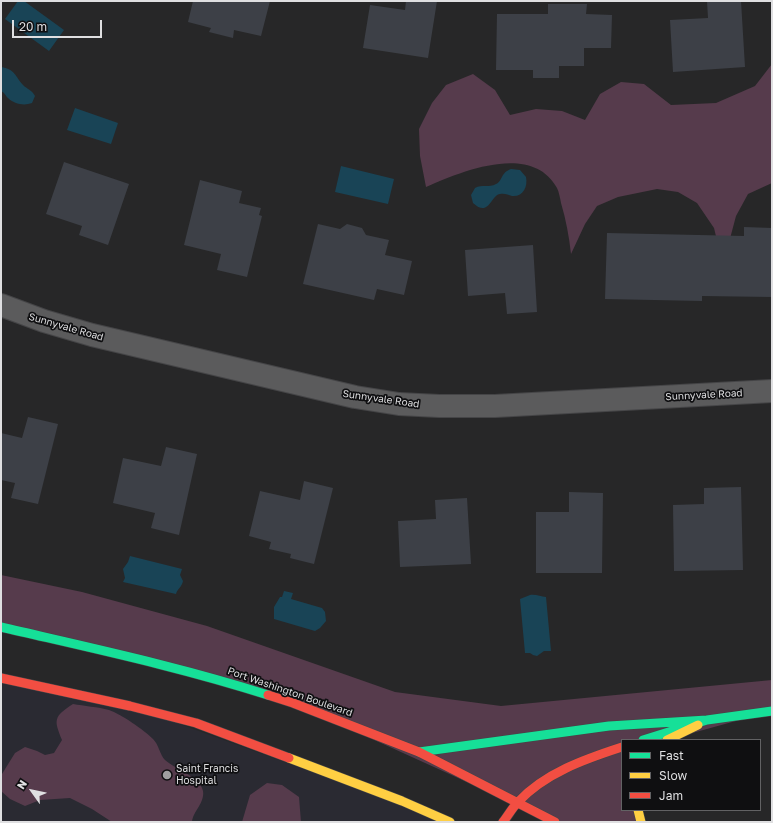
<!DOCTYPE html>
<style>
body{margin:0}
#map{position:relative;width:773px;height:823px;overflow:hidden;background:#272728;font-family:"Golos Text",sans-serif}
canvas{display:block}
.frame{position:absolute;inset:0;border:2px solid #dfdfe1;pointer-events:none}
.legend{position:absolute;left:621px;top:739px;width:140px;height:72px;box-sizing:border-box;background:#0f0f11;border:1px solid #626264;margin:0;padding:5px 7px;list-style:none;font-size:12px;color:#dfdfe1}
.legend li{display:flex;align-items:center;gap:8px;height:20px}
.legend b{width:20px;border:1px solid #626264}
.north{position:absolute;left:12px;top:771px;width:40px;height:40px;-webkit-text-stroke:3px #0f0f11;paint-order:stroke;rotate:303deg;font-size:11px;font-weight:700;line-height:16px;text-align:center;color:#dfdfe1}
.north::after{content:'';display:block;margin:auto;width:14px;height:18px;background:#dfdfe1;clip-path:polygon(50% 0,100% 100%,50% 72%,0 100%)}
.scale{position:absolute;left:12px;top:20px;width:90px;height:18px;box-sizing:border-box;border:2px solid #dfdfe1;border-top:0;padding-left:5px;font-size:12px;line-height:14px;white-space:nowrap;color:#dfdfe1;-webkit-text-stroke:3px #0f0f11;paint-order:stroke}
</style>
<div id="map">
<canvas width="773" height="823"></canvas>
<div class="frame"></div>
<ul class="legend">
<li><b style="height:5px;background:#16e098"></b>Fast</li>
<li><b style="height:5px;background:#ffcf43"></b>Slow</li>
<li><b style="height:5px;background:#f24e42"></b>Jam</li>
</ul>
<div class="north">N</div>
<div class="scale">20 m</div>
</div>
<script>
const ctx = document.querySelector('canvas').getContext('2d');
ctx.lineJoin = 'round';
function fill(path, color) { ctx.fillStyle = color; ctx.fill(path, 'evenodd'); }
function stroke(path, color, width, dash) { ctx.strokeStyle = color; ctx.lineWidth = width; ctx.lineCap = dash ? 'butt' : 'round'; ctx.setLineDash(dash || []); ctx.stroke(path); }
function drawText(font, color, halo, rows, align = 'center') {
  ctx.font = font + ' "Golos Text",sans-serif'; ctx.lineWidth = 3.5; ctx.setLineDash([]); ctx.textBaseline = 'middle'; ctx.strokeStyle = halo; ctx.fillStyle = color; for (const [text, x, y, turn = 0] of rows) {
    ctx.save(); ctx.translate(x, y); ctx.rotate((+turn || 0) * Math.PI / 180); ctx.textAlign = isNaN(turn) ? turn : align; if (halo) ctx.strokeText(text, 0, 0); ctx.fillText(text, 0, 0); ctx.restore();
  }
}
fill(new Path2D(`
 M 1,678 L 130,706 L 450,822 L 1,822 Z`), '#2a2a32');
fill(new Path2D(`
 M 772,64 L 772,183 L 748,194 L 736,216 L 723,265 L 714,228 L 697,203 L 678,192 L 657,189 L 618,197 L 597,206 L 585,224 L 571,254 C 569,236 566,220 561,203 C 560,198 559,192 557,188 C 532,142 462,171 426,187 L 420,156 L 419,129 L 432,103 L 446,85 L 473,74 L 495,90 L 510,115 L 536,109 L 562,111 L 585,120 L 600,94 L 621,82 L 644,84 L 671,105 L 716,103 L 755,86 Z
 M 1,575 L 82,592 L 207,626 L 395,692 L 501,706 L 772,680 L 772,711 L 667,740 L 622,740 L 622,810 L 638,810 L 641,822 L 555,822 L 293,703 L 1,626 Z
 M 73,704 C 84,706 98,707 109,710 C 121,714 144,730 153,739 C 159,745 160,755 165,760 C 176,770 200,776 203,791 C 205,803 193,811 192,822 L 112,822 L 92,809 L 70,798 L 40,800 L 25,806 L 10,799 L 1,791 L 2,774 L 15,753 L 25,747 L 37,751 L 45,755 L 54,753 L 62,740 C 54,720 53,717 73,704 Z
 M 267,783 L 282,785 L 299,797 L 301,822 L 242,822 L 250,795 Z`), '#563b4c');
fill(new Path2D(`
 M 18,1 L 24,1 L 64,30 L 49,51 L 5,19 Z
 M 1,67 C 15,69 15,76 23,85 C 27,89 32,90 35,96 L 32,103 C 24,106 14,104 8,98 C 5,95 5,93 1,91 Z
 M 75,108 L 118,123 L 111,144 L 67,130 Z
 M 341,166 L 394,179 L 388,204 L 335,192 Z
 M 511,169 L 520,170 L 526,177 C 528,187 523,197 512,196 C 508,195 505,193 500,194 C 491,195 489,218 473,203 L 471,195 L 475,188 C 482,184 489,188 496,184 C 503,181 500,173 511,169 Z
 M 130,556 L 182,569 L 180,575 L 183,581 C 182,587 177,589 176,594 L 123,582 L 125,578 L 123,569 L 128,562 Z
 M 284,591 L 293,593 L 291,599 L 322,608 L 325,612 L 326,621 L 320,628 L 315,631 L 274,619 L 274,607 L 280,597 L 282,597 Z
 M 530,595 C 536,594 541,597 546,597 L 551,651 L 544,651 L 537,656 L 533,655 L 530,653 L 525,653 L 520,599 Z`), '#194456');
fill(new Path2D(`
 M 193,1 L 270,1 L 261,36 L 234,30 L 233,38 L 209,32 L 211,28 L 188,22 Z
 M 406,1 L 437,1 L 428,58 L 363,48 L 370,5 L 405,10 Z
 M 707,1 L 741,1 L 745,67 L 673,72 L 670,20 L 708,18 Z
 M 548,4 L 587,4 L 586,14 L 612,15 L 611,48 L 584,48 L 584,66 L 559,66 L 559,78 L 533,78 L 533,70 L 496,70 L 497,14 L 548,14 Z
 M 64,162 L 129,184 L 108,245 L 79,235 L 82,226 L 46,214 Z
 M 200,180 L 242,191 L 239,203 L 261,208 L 259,215 L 262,216 L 247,277 L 217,270 L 221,254 L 184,245 Z
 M 318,224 L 340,229 L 347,224 L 362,228 L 366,235 L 389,240 L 385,255 L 412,261 L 404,295 L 377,289 L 374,300 L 303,284 Z
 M 744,227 L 772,228 L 772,297 L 702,296 L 702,301 L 605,299 L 607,233 L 744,236 Z
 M 533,245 L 537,312 L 507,314 L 505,293 L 468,296 L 465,250 Z
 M 28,417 L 58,424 L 38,504 L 11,498 L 15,483 L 1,480 L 1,433 L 22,438 Z
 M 166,447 L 197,454 L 179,535 L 151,528 L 155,513 L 113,503 L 123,458 L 161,466 Z
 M 304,481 L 333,488 L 314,564 L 290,558 L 291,554 L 269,549 L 271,542 L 249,536 L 260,491 L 300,500 Z
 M 741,487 L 743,570 L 674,571 L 673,505 L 704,504 L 704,488 Z
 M 569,492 L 603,493 L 602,573 L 536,573 L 536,512 L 569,512 Z
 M 467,498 L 471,564 L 400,567 L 398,521 L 436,519 L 435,500 Z`), '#3d4047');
const street = new Path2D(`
 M 1,305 L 44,321 L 92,335 L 355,397 L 399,404 L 439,406 L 495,406 L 772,391`);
const fast = new Path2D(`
 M 1,627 C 91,648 181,667 268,695
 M 643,740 L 707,720 L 772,711
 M 419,752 L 609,726 L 707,720`);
const slow = new Path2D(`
 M 667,740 L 698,725
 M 289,758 L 402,801 L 450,822
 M 638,810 L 641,822`);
const jam = new Path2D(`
 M 1,678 L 130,706 L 196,723 L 289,758
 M 268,695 L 293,703 L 419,752 L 555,822
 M 503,822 C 508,816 512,808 518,802 C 545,773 585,759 622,747`);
stroke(street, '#454547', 24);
stroke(fast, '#454547', 10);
stroke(slow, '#454547', 10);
stroke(jam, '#454547', 10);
stroke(street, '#5b5b5c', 22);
stroke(fast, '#16e098', 9);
stroke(slow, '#ffcf43', 9);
stroke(jam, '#f24e42', 9);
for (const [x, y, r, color] of [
 [167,775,5,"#9f9fa0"]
]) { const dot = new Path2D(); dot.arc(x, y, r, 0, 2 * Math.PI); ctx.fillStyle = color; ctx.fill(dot); stroke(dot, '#0f0f11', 1.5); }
drawText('10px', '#dfdfe1', '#0f0f11', [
 ["Sunnyvale Road",66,327,16],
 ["Sunnyvale Road",704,395,-3],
 ["Sunnyvale Road",381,399,8],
 ["Port Washington Boulevard",290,692,19]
]);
drawText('10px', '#dfdfe1', '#0f0f11', [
 ["Saint Francis",176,769],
 ["Hospital",176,781]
], 'left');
</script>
